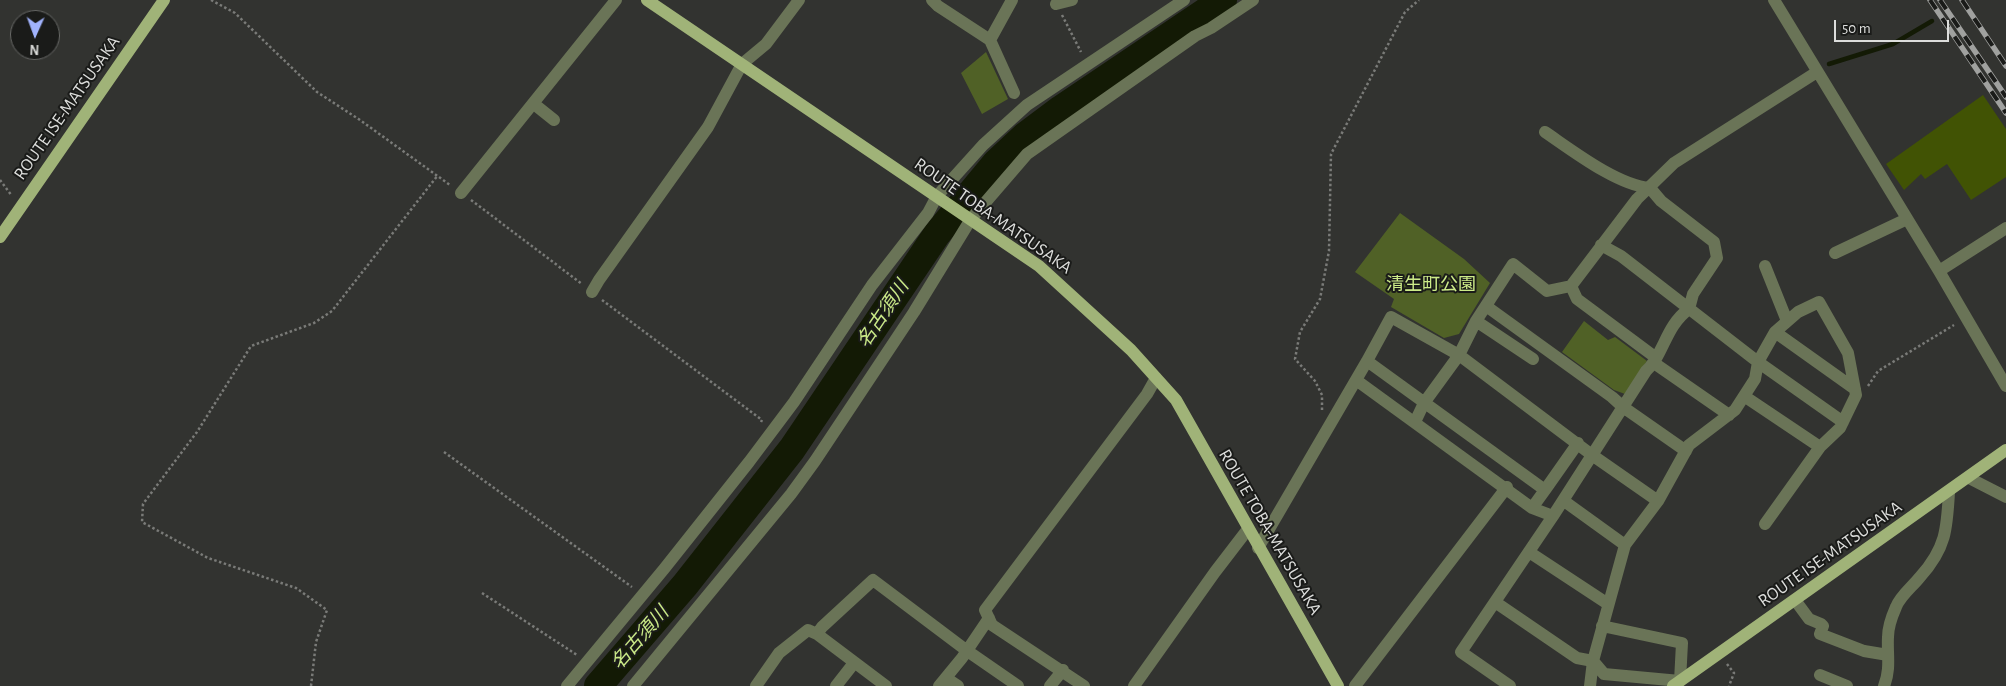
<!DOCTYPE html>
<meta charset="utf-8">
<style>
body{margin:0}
#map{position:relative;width:2006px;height:686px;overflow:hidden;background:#323330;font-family:"Alegreya Sans",sans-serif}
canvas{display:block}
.north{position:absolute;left:10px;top:10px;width:50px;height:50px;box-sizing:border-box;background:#1a1b19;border:1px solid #686967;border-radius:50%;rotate:182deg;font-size:14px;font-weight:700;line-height:20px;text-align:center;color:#dddedc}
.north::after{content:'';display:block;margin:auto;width:18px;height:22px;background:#a1b3fd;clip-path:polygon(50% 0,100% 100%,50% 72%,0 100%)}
.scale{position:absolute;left:1834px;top:20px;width:115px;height:22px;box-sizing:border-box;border:2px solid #dddedc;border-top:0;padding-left:6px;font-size:15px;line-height:18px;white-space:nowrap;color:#dddedc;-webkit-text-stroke:4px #1a1b19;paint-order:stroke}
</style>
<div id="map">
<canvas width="2006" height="686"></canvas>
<div class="north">N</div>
<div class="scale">50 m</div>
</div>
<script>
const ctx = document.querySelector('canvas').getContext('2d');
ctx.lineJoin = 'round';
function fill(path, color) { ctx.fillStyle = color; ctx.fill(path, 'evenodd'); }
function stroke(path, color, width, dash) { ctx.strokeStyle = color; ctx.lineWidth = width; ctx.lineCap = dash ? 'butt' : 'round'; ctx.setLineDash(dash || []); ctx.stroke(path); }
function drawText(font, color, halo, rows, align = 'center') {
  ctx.font = font + ' "Alegreya Sans","Noto Sans JP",sans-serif'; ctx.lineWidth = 4; ctx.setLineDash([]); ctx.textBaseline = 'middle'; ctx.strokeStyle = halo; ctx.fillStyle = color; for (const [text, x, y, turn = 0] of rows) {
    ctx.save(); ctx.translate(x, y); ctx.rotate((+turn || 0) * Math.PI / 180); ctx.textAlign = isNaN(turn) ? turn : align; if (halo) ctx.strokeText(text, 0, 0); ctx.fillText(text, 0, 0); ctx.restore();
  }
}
fill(new Path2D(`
 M 986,52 L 1008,99 L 982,114 L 961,73 Z
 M 1400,213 L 1464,259 L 1490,283 L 1459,334 L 1444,338 L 1391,307 L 1394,299 L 1355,272 Z
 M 1584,321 L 1608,340 L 1615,337 L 1647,361 L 1625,394 L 1614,390 L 1562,352 Z`), '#506126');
stroke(new Path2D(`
 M 1829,64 L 1893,44 L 1932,21`), '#131a05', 4.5);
stroke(new Path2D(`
 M 598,686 L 685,585 L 792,449 L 937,234 L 996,163 L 1025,136 L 1061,109 L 1223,0`), '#131a05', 28);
fill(new Path2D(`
 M 1983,95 L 2006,129 L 2006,177 L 1971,200 L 1947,164 L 1925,179 L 1921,174 L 1904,190 L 1886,164 Z`), '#415304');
stroke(new Path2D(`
 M 211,0 L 235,13 L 317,92 L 360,120 L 450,185
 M 1062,15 L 1081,52
 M 0,180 L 12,196
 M 471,200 L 582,284
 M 602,300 L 762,420 L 761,422
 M 1868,386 L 1878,371 L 1954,325
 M 1322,410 L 1322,395 L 1315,381 L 1295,359 L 1300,332 L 1320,299 L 1329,251 L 1331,154 L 1405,12 L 1419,0
 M 444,452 L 632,587
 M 482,593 L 577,655
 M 1727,664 L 1734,673 L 1729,686
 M 311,686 L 316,642 L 327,610 L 296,588 L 208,558 L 142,522 L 143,504 L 197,432 L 251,346 L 314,323 L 332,311 L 438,175`), '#7a7b78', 2.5, [2.5, 2.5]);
stroke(new Path2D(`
 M 932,0 L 938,6 L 990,40 L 1012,0
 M 1774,0 L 1939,271 L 2006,386
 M 1056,4 L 1072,0
 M 990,40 L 1014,93
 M 534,104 L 554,120
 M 461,193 L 616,0
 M 1601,245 L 1621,256 L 1758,362 L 1843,422
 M 1835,253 L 1907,219
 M 1765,266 L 1787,321
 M 1939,271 L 2006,228
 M 1571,286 L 1577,299 L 1655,357
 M 592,292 L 599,280 L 708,127 L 742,64 L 766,44 L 799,0
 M 1486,306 L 1612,397 L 1623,407 L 1686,451
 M 1476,321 L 1533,359
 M 1775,332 L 1855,389
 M 1367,361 L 1545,490 L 1532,508
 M 1654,363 L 1729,415
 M 1356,380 L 1532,508 L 1553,516
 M 1744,396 L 1820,447
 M 1415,422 L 1424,403 L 1459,355 L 1592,455 L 1658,501
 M 1969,478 L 2006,497
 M 1545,490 L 1578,443
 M 1564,501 L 1625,545
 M 1258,548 L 1367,361 L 1391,317 L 1459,355 L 1476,321 L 1513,264 L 1547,291 L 1571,286 L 1637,199 L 1674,163 L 1817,72
 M 1529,552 L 1608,604
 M 1795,600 L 1809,619 L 1821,624 L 1823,626 L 1820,634 L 1864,651 L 1888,655
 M 1495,602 L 1577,658 L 1593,661 L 1604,674 L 1680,681 L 1682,643 L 1602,626
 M 817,634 L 886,686
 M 1820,675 L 1847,686
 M 946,678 L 958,686
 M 567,686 L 664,569 L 749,462 L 794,402 L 872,285 L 928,213 L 937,196 L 983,145 L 1027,105 L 1184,0
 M 633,686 L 791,494 L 815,461 L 914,312 L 971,219 L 1027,154 L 1195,36 L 1211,28 L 1253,0
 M 756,686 L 779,653 L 808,630 L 817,634 L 822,627 L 873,580 L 966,650 L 1018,686
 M 836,686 L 854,663
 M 939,686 L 962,658 L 989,618
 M 1050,686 L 1063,670
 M 1084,686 L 992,625 L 985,610 L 1147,394 L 1156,378
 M 1134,686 L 1215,572 L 1248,529
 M 1355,686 L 1507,487
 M 1510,686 L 1461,652 L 1553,516 L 1646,371 C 1664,355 1665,326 1689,309 L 1693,294 L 1717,258 L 1714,242 L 1661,201 L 1650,188 C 1617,185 1573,151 1545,132
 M 1590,686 L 1593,661 L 1625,545 L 1658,501 L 1689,445 L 1735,410 L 1755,379 L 1758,362 L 1775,332 L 1798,312 L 1819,302 L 1848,353 L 1856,395 L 1840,428 L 1820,447 L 1765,524
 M 1884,686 C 1891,669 1887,654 1888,637 C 1888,627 1892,616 1896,607 C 1900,596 1913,586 1920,577 C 1946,548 1947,529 1949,492`), '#6a7457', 12);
stroke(new Path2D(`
 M 647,0 L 1039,266 L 1131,350 L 1176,400 L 1338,686
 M 0,237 L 164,0
 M 1673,686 L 2006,450`), '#a0b378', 12);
const rail = new Path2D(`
 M 1930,0 L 2006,113
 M 1940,0 L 2006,97
 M 1962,0 L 2006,66`);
stroke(rail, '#a0a19f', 5.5);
stroke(rail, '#1a1b19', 4, [11]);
drawText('18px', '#dddedc', '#1a1b19', [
 ["ROUTE ISE-MATSUSAKA",67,108,-55],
 ["ROUTE TOBA-MATSUSAKA",993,216,35],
 ["ROUTE TOBA-MATSUSAKA",1270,532,60],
 ["ROUTE ISE-MATSUSAKA",1830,554,-35]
]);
drawText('18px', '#cdeb89', '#1a1b19', [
 ["清生町公園",1431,285]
]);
drawText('italic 19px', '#cae987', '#1a1b19', [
 ["名古須川",883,314,-56],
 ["名古須川",640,638,-49]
]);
</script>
